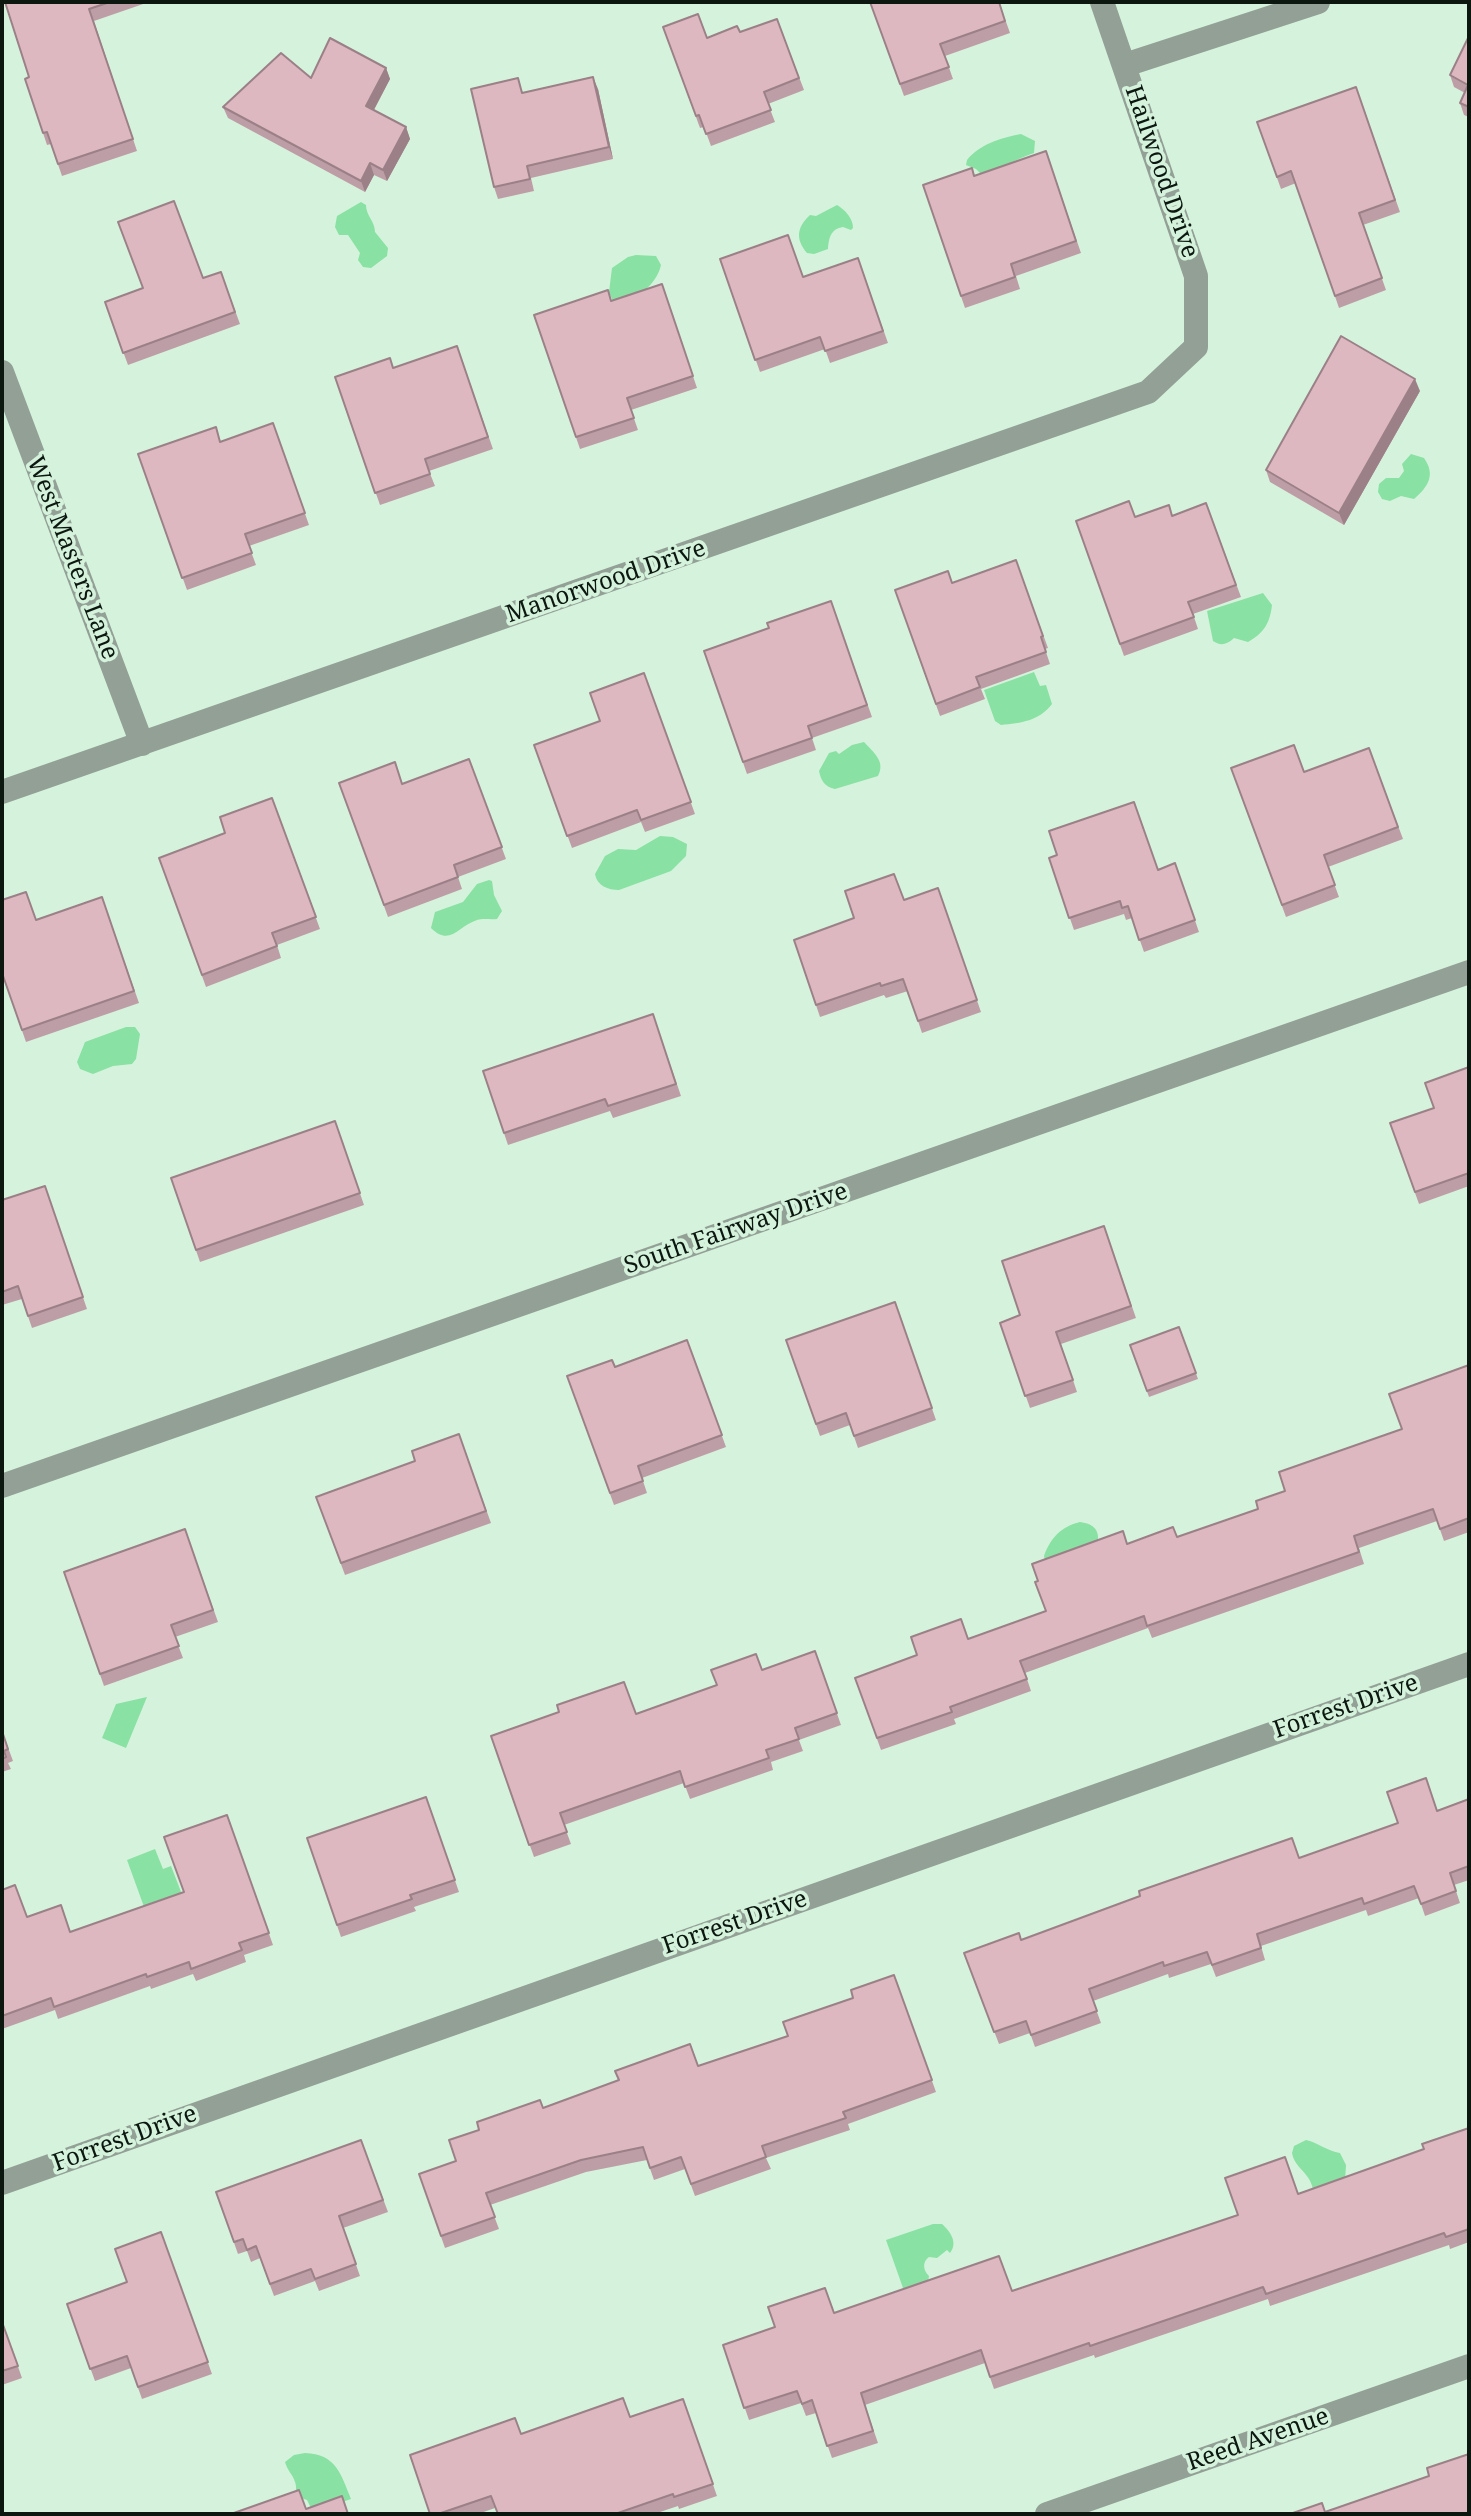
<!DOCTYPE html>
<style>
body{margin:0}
#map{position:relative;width:1471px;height:2516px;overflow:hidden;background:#d5f3dc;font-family:"Noto Serif",serif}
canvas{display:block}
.frame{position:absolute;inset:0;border:4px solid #0c170f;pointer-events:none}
</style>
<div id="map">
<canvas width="1471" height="2516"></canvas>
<div class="frame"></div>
</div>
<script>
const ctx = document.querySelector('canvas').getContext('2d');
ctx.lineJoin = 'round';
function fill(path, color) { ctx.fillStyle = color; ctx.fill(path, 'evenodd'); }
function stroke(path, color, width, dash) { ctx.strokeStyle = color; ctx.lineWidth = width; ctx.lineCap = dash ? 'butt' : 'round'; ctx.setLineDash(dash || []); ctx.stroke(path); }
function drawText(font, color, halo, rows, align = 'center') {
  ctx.font = font + ' "Noto Serif",serif'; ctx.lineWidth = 7; ctx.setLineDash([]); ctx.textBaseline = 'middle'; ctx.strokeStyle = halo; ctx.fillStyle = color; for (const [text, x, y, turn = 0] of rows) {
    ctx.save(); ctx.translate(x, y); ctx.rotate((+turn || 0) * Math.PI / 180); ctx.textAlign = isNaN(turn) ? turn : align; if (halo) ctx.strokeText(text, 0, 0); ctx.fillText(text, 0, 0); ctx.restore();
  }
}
fill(new Path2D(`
 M 1021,134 L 1035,141 L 1034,153 C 1015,159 1002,169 983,176 L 976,169 L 966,165 L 967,160 C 980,144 1001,138 1021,134 Z
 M 361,202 L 366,205 C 366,216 375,221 375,232 L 388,248 L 387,256 L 371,268 L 363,267 L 358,260 L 360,253 L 348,235 L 339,235 L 335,227 L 337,216 Z
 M 837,205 C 845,210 853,218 853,228 L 851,230 L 843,227 C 831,229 829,237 828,249 L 814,254 L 807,253 C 795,239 797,227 810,215 L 816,216 Z
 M 636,255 L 656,256 L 661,265 C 656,287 635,298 616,308 L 609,292 L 612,268 L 628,257 Z
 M 1411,454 L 1424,458 C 1436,475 1428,487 1414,499 L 1401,496 L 1390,501 L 1382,499 L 1378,492 L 1379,484 L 1386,478 L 1399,478 L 1404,471 L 1402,464 Z
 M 1263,593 L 1272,605 C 1270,623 1264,633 1248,642 L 1234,638 C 1227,645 1220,646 1213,641 L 1207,611 Z
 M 1034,672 L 1040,686 L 1046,685 L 1052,704 C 1039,721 1021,723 1001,725 L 995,721 L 984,690 Z
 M 864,742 C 873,752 886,761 878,776 L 835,789 C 825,787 821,781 819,771 L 829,753 L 836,751 L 839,754 L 852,745 Z
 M 660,836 L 673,837 L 687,844 L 686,856 L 671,871 L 619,890 C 608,890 597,886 595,874 L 605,856 L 618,849 L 636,850 Z
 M 489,880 L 492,881 L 494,895 L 502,911 L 497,919 C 490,920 484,918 477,920 C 458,926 450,947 431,928 L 435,912 L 463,902 L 477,884 Z
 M 126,1027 L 135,1027 L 140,1034 L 136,1059 L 132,1064 L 113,1066 L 93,1074 L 80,1069 L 77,1062 L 85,1042 Z
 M 1080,1522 C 1094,1524 1101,1530 1097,1546 L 1046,1565 L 1044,1556 C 1051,1537 1061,1527 1080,1522 Z
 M 147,1697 L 126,1748 L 102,1738 L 116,1704 Z
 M 155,1849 L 163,1869 L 171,1866 L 185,1902 L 147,1915 L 127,1860 Z
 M 1306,2140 C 1319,2143 1327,2151 1340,2153 L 1346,2165 L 1345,2181 L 1313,2189 C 1309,2171 1295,2169 1292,2153 L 1294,2146 Z
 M 933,2224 L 942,2224 C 951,2232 958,2243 950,2253 L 947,2250 L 937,2258 L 929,2257 C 922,2262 923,2270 929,2276 L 928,2282 L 908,2292 L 903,2288 L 886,2240 Z
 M 305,2453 C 336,2454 341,2474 351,2499 L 313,2512 L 307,2500 L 298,2497 C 295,2491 297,2487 295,2482 C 293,2475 287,2470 285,2462 L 294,2455 Z`), '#89e1a3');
stroke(new Path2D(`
 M 1125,65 L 1318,2
 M 2,372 L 142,744
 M 2,792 L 1148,392 L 1196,347 L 1196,276 L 1102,2
 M 2,1486 L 1469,972
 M 2,2183 L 1469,1664
 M 1047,2514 L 1469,2366`), '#93a096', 24);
fill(new Path2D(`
 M 5,2 L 149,2 L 94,21 L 137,151 L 62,176 L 51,144 L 47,145 L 25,79 L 29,77 Z
 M 870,2 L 999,2 L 1010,33 L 945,56 L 953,79 L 904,96 Z
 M 777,19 L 804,90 L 768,104 L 775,122 L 711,146 L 704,127 L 700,128 L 663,27 L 707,38 L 740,32 Z
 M 1469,36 L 1469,117 L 1464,115 L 1460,103 L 1465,93 L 1454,87 L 1450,75 Z
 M 386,68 L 390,79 L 374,110 L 406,127 L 410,139 L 387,181 L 374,175 L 365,192 L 228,118 L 223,107 L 311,78 Z
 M 1356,87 L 1400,212 L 1363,225 L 1386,290 L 1339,308 L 1296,183 L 1281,189 L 1257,122 Z
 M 598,89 L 613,159 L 531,178 L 534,191 L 498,199 L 494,187 L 523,92 Z
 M 1046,151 L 1081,253 L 1016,276 L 1020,289 L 965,308 L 923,185 L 972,168 L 975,176 Z
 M 858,258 L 888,343 L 830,363 L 825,349 L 760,372 L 720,259 L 803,277 Z
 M 221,272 L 240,324 L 128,365 L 105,302 L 203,278 Z
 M 662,284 L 697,388 L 631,410 L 638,430 L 580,449 L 534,315 L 612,301 Z
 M 457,346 L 493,449 L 429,471 L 435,486 L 380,505 L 335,377 L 393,368 Z
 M 1420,391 L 1344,525 L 1270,482 L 1266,470 Z
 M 273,423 L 309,525 L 249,546 L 256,565 L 187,590 L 138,454 L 221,442 Z
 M 1206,503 L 1241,597 L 1193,614 L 1198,629 L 1124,656 L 1076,521 L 1172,516 Z
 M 1016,560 L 1048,648 L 1045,649 L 1050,664 L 981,689 L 985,699 L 940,716 L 895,590 L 952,583 Z
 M 831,601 L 872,717 L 812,738 L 816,750 L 747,774 L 704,651 L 769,628 Z
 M 644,673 L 695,814 L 645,832 L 641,822 L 572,848 L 534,745 L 600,721 Z
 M 1369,748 L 1403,839 L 1328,867 L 1339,897 L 1286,917 L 1231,768 L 1304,772 Z
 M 469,759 L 506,859 L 458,877 L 462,889 L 388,917 L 339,783 L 402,784 Z
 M 272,798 L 320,929 L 277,945 L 281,958 L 206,987 L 159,858 L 225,833 Z
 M 1049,858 L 1158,869 L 1175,863 L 1199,932 L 1144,952 L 1132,918 L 1126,920 L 1124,914 L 1074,930 Z
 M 938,888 L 981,1012 L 922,1033 L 908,991 L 886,998 L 884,995 L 820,1017 L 794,940 Z
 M 102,897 L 139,1003 L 26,1042 L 2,973 L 36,920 Z
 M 653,1014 L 681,1096 L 613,1118 L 610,1111 L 508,1145 L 483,1071 Z
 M 1469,1067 L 1469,1186 L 1419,1204 L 1390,1123 L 1434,1108 Z
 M 335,1121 L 364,1205 L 200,1262 L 171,1178 Z
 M 45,1186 L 87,1309 L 32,1328 L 22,1299 L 2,1305 L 2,1200 Z
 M 1104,1226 L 1136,1318 L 1061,1344 L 1077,1392 L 1030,1408 L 1000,1323 L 1020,1315 Z
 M 895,1302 L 936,1420 L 858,1448 L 850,1425 L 820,1436 L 786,1340 Z
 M 1179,1327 L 1198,1379 L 1149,1397 L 1130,1345 Z
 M 687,1340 L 726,1447 L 642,1478 L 647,1493 L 614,1505 L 567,1376 L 615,1367 Z
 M 1469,1365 L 1469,1532 L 1444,1541 L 1437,1521 L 1359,1548 L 1364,1564 L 1152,1638 L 1148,1628 L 1025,1673 L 1031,1691 L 954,1719 L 956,1724 L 881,1750 L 855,1678 L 968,1639 L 1046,1611 L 1127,1544 L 1177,1537 L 1258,1509 L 1285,1491 L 1402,1429 Z
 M 459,1434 L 491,1523 L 345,1575 L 316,1497 L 415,1461 Z
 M 185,1529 L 218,1622 L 175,1637 L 183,1658 L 104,1686 L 64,1572 Z
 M 815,1651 L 841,1725 L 799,1740 L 803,1751 L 771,1762 L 773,1770 L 690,1799 L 684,1783 L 564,1825 L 571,1844 L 534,1857 L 491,1736 L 636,1714 Z
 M 2,1731 L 13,1761 L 8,1763 L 11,1769 L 2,1772 Z
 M 426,1797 L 459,1892 L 414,1907 L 416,1911 L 341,1937 L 307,1838 Z
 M 1469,1799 L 1469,1880 L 1454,1885 L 1460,1903 L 1425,1916 L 1419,1898 L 1368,1916 L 1366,1910 L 1261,1946 L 1265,1960 L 1216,1977 L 1211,1964 L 1169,1978 L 1168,1974 L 1093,2001 L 1101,2023 L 1035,2047 L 1030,2033 L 999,2044 L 964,1953 L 1021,1940 L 1299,1858 Z
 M 227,1815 L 273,1945 L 244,1955 L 246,1962 L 196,1981 L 193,1974 L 151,1989 L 150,1986 L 58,2019 L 55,2010 L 2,2029 L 2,1890 L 27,1917 L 70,1932 L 184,1892 Z
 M 894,1975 L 936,2092 L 848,2124 L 850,2130 L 766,2158 L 771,2169 L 695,2196 L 685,2169 L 654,2180 L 647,2160 L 586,2172 L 490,2205 L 499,2229 L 445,2248 L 419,2174 L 456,2161 L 543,2108 L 698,2066 L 788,2036 Z
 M 1469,2128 L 1469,2242 L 1450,2249 L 1449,2245 L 1270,2306 L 1268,2299 L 1095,2358 L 1094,2355 L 994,2389 L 985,2363 L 865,2405 L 878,2443 L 832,2458 L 816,2413 L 806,2416 L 801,2403 L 749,2420 L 723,2345 L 775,2327 L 834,2313 L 1012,2291 L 1238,2215 L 1424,2149 Z
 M 361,2140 L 388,2212 L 343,2228 L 360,2276 L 319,2291 L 315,2281 L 274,2296 L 260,2258 L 251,2262 L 247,2251 L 238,2254 L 216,2192 Z
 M 161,2232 L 212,2374 L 142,2399 L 131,2368 L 95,2381 L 67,2304 L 127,2282 Z
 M 2,2321 L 22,2378 L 2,2385 Z
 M 683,2399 L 717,2496 L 679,2509 L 678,2506 L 654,2514 L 498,2514 L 495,2508 L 478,2514 L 430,2514 L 630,2417 Z`), '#be9ea6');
fill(new Path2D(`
 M 386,68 L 390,79 L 370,117 L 366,106 Z
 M 593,77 L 598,89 L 613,159 L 609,147 Z
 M 406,127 L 410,139 L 387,181 L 383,170 Z
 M 370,163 L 374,175 L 365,192 L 361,181 Z
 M 1415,379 L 1420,391 L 1344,525 L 1339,513 Z`), '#9b8187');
const building = new Path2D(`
 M 5,2 L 110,2 L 89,9 L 133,139 L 58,164 L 47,132 L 43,133 L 25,79 L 29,77 Z
 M 870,2 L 999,2 L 1005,21 L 940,44 L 949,67 L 900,84 Z
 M 698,14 L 707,38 L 737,26 L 740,32 L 777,19 L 799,78 L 764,92 L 771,110 L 706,134 L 699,115 L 696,116 L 663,27 Z
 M 1469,36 L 1469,107 L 1460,103 L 1468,85 L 1450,75 Z
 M 330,38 L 386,68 L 366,106 L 406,127 L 383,170 L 370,163 L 361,181 L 223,107 L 281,53 L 311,78 Z
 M 593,77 L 609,147 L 527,166 L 530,179 L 494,187 L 471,89 L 518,78 L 522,93 Z
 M 1356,87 L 1395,200 L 1359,213 L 1382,278 L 1335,296 L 1291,171 L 1277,177 L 1257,122 Z
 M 1046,151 L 1076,241 L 1011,264 L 1015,277 L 961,296 L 923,185 L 972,168 L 974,176 Z
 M 174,201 L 203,278 L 221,272 L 235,312 L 123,353 L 105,302 L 143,288 L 118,222 Z
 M 788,235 L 803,277 L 858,258 L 883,331 L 825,351 L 820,337 L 755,360 L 720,259 Z
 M 662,284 L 693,376 L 627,398 L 634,418 L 576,437 L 534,315 L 608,290 L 611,301 Z
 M 1341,336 L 1415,379 L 1339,513 L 1266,470 Z
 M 457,346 L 488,437 L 425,459 L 430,474 L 375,493 L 335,377 L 390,358 L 393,368 Z
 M 273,423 L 305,513 L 245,534 L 252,553 L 182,578 L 138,454 L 216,427 L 220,442 Z
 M 1129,501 L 1135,517 L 1169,505 L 1172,516 L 1206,503 L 1236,585 L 1188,602 L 1194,617 L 1120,644 L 1076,521 Z
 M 1016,560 L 1043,636 L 1041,637 L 1046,652 L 976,677 L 980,687 L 936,704 L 895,590 L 948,571 L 952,583 Z
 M 831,601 L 867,705 L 808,726 L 812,738 L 743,762 L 704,651 L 769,628 L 767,623 Z
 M 644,673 L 691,802 L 641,820 L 637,810 L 567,836 L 534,745 L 600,721 L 590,693 Z
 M 1294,745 L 1304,772 L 1369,748 L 1398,827 L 1324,855 L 1335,885 L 1282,905 L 1231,768 Z
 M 469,759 L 502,847 L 454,865 L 458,877 L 384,905 L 339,783 L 395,762 L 402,784 Z
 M 272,798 L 316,917 L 272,933 L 277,946 L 202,975 L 159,858 L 225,833 L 220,817 Z
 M 1134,802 L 1158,870 L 1175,863 L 1195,920 L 1139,940 L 1128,906 L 1122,908 L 1120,901 L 1069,918 L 1049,858 L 1057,855 L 1049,831 Z
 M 894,874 L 904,900 L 938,888 L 977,1000 L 918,1021 L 903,979 L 881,986 L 880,983 L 816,1005 L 794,940 L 854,918 L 845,891 Z
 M 26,892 L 36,920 L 102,897 L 134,991 L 22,1030 L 2,973 L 2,900 Z
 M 653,1014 L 676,1084 L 608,1106 L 605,1099 L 504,1133 L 483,1071 Z
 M 1469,1067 L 1469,1173 L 1415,1192 L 1390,1123 L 1434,1108 L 1425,1083 Z
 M 335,1121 L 360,1193 L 196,1250 L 171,1178 Z
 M 45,1186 L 83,1297 L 28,1316 L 18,1286 L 2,1292 L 2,1200 Z
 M 1104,1226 L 1131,1306 L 1056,1332 L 1073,1380 L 1025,1396 L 1000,1323 L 1020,1315 L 1002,1261 Z
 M 895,1302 L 932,1408 L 854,1436 L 846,1413 L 816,1424 L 786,1340 Z
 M 1179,1327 L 1196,1373 L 1147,1391 L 1130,1345 Z
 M 687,1340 L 722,1435 L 638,1466 L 643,1481 L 610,1493 L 567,1376 L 612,1360 L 615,1367 Z
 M 1469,1365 L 1469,1518 L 1440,1529 L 1433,1509 L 1354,1536 L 1359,1552 L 1147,1626 L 1144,1616 L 1020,1661 L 1027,1679 L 950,1707 L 952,1712 L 877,1738 L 855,1678 L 917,1655 L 911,1637 L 961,1619 L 968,1639 L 1046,1611 L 1035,1582 L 1038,1581 L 1032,1564 L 1123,1531 L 1127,1544 L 1173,1527 L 1177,1537 L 1258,1509 L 1256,1501 L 1285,1491 L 1279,1472 L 1402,1429 L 1389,1394 Z
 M 459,1434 L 486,1511 L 341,1563 L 316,1497 L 415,1461 L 412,1451 Z
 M 185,1529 L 213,1610 L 171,1625 L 179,1646 L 100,1674 L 64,1572 Z
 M 815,1651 L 837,1713 L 795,1728 L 799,1739 L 766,1750 L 769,1758 L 685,1787 L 680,1771 L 560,1813 L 567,1832 L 529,1845 L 491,1736 L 559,1712 L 557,1705 L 624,1682 L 636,1714 L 717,1685 L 711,1670 L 756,1654 L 762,1670 Z
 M 2,1731 L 8,1749 L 4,1751 L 6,1757 L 2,1759 Z
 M 1426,1778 L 1437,1811 L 1469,1799 L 1469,1866 L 1450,1873 L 1456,1891 L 1421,1904 L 1414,1886 L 1364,1904 L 1362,1898 L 1257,1934 L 1261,1948 L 1212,1965 L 1207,1952 L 1164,1966 L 1163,1962 L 1089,1989 L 1097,2011 L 1031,2035 L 1026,2021 L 994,2032 L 964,1953 L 1019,1933 L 1021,1940 L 1140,1896 L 1139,1891 L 1292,1838 L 1299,1858 L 1398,1823 L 1387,1792 Z
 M 426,1797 L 455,1880 L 410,1895 L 412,1899 L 337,1925 L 307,1838 Z
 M 227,1815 L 269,1933 L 239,1943 L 242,1950 L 191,1969 L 189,1962 L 147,1977 L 146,1974 L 54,2007 L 51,1998 L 2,2016 L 2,1890 L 15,1885 L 27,1917 L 61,1905 L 70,1932 L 184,1892 L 164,1837 Z
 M 894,1975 L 932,2080 L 843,2112 L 846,2118 L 762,2146 L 766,2157 L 691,2184 L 681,2157 L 650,2168 L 643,2147 L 581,2160 L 486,2193 L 495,2217 L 441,2236 L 419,2174 L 456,2161 L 449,2140 L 479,2130 L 477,2122 L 540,2100 L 543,2108 L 619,2080 L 615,2071 L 690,2044 L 698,2066 L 788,2036 L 783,2022 L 853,1998 L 851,1990 Z
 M 1469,2128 L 1469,2229 L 1446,2237 L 1444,2233 L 1266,2294 L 1263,2287 L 1090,2346 L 1089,2343 L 990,2377 L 981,2350 L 861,2393 L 873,2431 L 827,2446 L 812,2400 L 802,2404 L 797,2391 L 744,2408 L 723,2345 L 775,2327 L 768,2307 L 825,2288 L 834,2313 L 999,2256 L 1012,2291 L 1238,2215 L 1225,2178 L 1285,2157 L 1298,2194 L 1424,2149 L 1422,2144 Z
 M 361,2140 L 383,2200 L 339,2216 L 356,2264 L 315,2279 L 311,2269 L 270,2284 L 256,2246 L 247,2250 L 243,2239 L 234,2242 L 216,2192 Z
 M 161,2232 L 208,2362 L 138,2387 L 127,2356 L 90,2369 L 67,2304 L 127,2282 L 115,2249 Z
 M 2,2322 L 18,2366 L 2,2371 Z
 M 623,2398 L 630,2417 L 683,2399 L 713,2484 L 674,2497 L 673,2494 L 615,2514 L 498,2514 L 491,2496 L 438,2514 L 430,2514 L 410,2455 L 515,2418 L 521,2434 Z
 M 1469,2454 L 1469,2514 L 1290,2514 L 1322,2503 L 1325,2512 L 1429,2476 L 1427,2468 Z
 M 299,2490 L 306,2509 L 342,2496 L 348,2514 L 231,2514 Z`);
fill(building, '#ddb8c1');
stroke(building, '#9b8187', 2);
drawText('24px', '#0c170f', '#d5f3dc', [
 ["Hailwood Drive",1161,172,71],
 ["West Masters Lane",72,558,69],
 ["Manorwood Drive",606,582,-19],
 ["South Fairway Drive",736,1229,-19],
 ["Forrest Drive",1346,1707,-19],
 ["Forrest Drive",735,1923,-19],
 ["Forrest Drive",125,2139,-20],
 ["Reed Avenue",1258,2440,-19]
]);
</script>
